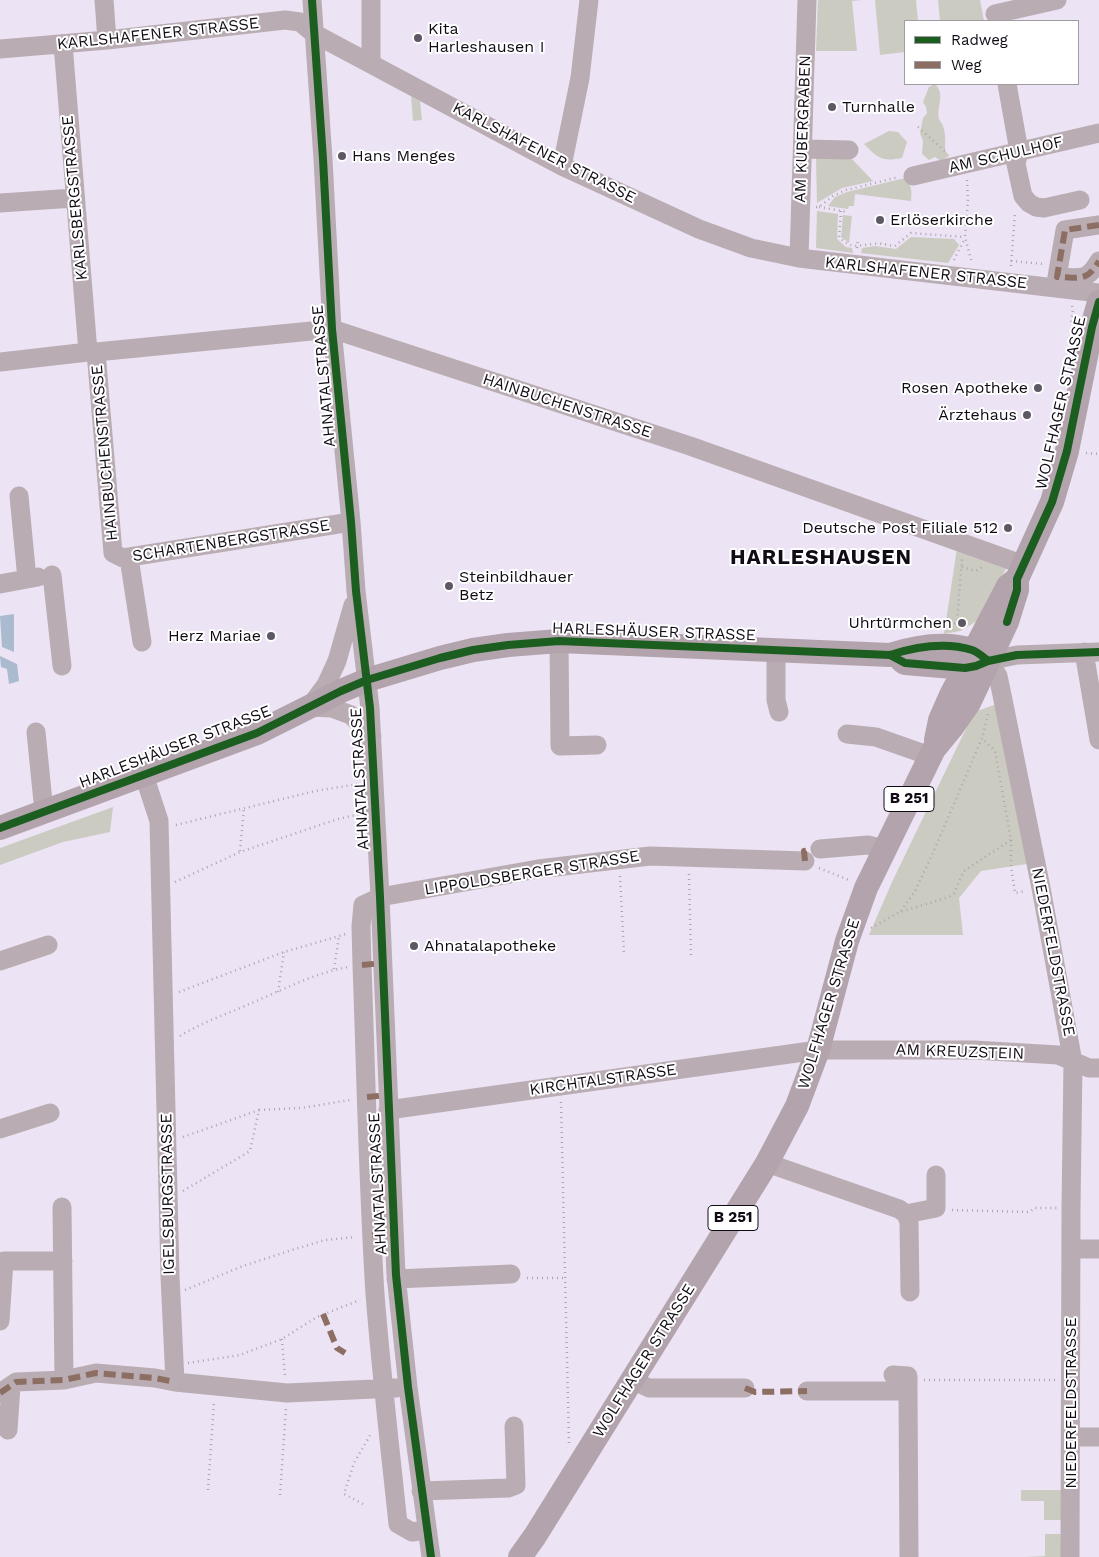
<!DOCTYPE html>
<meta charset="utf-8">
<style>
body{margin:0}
#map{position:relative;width:1099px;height:1557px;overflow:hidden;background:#ece3f4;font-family:"Work Sans",sans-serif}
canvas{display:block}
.legend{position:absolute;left:904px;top:20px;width:175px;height:65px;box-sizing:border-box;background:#fff;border:1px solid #a09da2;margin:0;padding:6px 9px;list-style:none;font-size:15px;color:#110b16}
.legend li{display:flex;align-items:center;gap:10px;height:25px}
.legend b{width:25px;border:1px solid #a09da2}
</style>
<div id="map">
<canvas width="1099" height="1557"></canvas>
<ul class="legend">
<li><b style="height:6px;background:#1b5e20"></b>Radweg</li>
<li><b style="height:6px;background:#8d6e63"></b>Weg</li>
</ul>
</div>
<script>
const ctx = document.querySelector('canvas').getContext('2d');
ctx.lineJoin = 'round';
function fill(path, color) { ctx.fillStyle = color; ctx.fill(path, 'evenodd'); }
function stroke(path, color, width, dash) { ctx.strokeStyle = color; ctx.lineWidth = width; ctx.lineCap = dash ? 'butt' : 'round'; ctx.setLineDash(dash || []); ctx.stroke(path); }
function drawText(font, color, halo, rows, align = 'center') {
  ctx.font = font + ' "Work Sans",sans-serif'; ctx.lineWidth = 4; ctx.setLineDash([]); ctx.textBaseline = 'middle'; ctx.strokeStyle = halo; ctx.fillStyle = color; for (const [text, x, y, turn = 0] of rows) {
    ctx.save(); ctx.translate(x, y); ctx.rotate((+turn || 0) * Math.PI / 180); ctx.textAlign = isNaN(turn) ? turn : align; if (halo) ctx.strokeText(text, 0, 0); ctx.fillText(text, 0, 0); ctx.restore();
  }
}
fill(new Path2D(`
 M 818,0 L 862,0 L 852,1 L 857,51 L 816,51 Z
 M 875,0 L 916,0 L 918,21 L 905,21 L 905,52 L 880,55 Z
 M 938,0 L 980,0 L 984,21 L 940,21 Z
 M 935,84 C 946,94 936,107 939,119 C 940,122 943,124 943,126 C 946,133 945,144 945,151 L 949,155 L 949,156 L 941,161 L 935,157 L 929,160 L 922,154 L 923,141 L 920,133 L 923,118 L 927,113 L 926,107 L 923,102 L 929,87 Z
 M 411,96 L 420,101 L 422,120 L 413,121 Z
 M 889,131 L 898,132 L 907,142 L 902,158 C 881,162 878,158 864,144 Z
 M 816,158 L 851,158 L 873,181 L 842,188 L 817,203 Z
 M 905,178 C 912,185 912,191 911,201 L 855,194 L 854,206 L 849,206 L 848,209 L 828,206 L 835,197 L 847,192 Z
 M 817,211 L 838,214 L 837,239 L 846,247 L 852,248 L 853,253 L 816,248 Z
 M 843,215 L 852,216 L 849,243 L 841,237 Z
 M 911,237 L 954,239 L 959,245 L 948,263 L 861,253 L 862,248 L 875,246 L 896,249 Z
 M 957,548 L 1008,565 L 977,621 L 960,631 L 944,634 Z
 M 997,704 L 1027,864 L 981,871 L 959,898 L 963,935 L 869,935 L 892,882 L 974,712 Z
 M 113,807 L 110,832 L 63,842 L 0,865 L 0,848 Z
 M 1021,1490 L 1061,1490 L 1061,1520 L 1044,1520 L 1044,1501 L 1021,1501 Z
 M 1045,1534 L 1061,1534 L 1061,1557 L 1025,1557 L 1045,1556 Z`), '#cccbc2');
fill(new Path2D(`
 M 14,614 L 14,652 L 2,647 L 0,616 Z
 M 0,656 L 17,664 L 19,681 L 9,684 L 7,669 L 1,667 Z`), '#aabbd0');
stroke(new Path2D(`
 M 918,127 L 946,152
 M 967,180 L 968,199 L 965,237 L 972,263
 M 816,207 L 819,207 L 833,196 L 846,190 L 899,177
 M 819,207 L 848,212
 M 841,211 L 839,237 C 852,250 858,245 874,244 C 881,243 888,245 895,246 L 911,233 L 965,237
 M 857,248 L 858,239
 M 954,260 L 965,238
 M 1011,261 L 1044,264
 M 1011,266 L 1015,212
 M 1072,306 L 1073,310 L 1071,323 L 1075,323
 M 1086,453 L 1099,454
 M 962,567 L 975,571 L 982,567
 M 945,628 L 957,622 L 962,559
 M 176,825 L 315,791 L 358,784
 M 1011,840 L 1011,866 L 1015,893 L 1025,891
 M 240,851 L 244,808
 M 819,868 L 849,880
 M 689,874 L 691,957
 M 620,876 L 624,954
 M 175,882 L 240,852 L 338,819 L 360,814
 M 901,911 L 915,891 L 933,853 L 982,738 L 989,711
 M 871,928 L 900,912 L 949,897 L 954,893 L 964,871 L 1011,840 L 995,751 L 982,738
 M 334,969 L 339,936
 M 179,992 L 284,952 L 346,934
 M 278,992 L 284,952
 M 180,1036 C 201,1023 224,1015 247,1005 C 278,992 314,973 348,967
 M 561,1102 L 569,1444
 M 183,1137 L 259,1110
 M 183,1191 L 250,1151 L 259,1110 L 301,1108 L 350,1100
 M 952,1210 L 1030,1212 L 1034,1208 L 1057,1208
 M 527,1278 L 565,1278
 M 185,1290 L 243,1266 L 292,1250 L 325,1240 L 356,1237
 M 282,1339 L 285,1377
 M 188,1363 L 240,1355 L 282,1339 L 317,1317 L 360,1300
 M 924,1380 L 1056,1380
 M 208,1490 L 214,1402
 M 280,1495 L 286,1408
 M 363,1504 L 344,1494 L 354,1463 L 372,1432`), '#afa5ad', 2.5, [1, 4]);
stroke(new Path2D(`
 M 104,0 L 107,40
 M 312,0 L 323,159 L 332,329 L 351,522 L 356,591 L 370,708 L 380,897 L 396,1275 L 408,1387 L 431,1557
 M 995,14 L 1057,0
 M 63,44 L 88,352
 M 0,49 L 107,40 L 285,20 L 300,22 L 313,33 L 562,166 L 699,229 L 751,248 L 799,258 L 1099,293
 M 371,64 L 371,0
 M 1007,84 L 1019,151 L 1016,164 L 1023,196 L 1029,203 L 1036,207 L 1044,208 L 1080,200
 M 803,149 L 849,150
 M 562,166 L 580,78 L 589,0
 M 913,176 L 1099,133
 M 0,203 L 74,198
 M 1099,225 L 1065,230 L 1057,277 C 1080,277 1086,283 1099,261
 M 799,258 L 807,0
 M 96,352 L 113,553 L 123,558 L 351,522
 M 0,362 L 88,352 L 96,352 L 332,329 L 690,446 L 1024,565
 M 19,496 L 27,579
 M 129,558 L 142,642
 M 52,575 L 62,666
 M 0,584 L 38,577
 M 559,641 L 560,746 L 597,745
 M 776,650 L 776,700 L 779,712
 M 1084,652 L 1099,740
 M 311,705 L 326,685 L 337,661 L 353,605
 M 309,707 L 332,708 L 351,715 L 372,736
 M 36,732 L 44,812
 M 847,734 L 876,737 L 930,756
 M 144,775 L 159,821 L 170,1276 L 175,1382 L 287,1393 L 396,1388
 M 820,849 L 868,845 L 885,849
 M 0,961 L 48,945
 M 388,1110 L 818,1050 L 974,1050 L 1058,1055 L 1089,1068 L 1099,1068
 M 0,1129 L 50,1113
 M 767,1163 L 899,1209 L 906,1214 L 936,1208 L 936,1175
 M 62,1207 L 64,1380
 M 906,1214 L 909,1222 L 910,1292
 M 1071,1249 L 1099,1249
 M 396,1279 L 511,1274
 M 0,1321 L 4,1261 L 63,1261
 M 893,1375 L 908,1376 L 908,1391
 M 632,1380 L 649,1388 L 745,1388
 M 807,1391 L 908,1391 L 909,1557
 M 0,1393 L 16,1382 L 64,1380 L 96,1373 L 155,1378 L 175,1382
 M 8,1430 L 11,1386
 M 1071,1437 L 1099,1437
 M 421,1491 L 508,1488 L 516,1485 L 514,1426
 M 426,1530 L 412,1532 L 398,1524 C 390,1448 381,1371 375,1294 C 368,1184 366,1074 362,965 L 361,926 L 363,905 L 380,897 L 538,869 L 650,856 L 805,861
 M 1070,1557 L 1071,1208 L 1073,1062 L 1041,888 L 1002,695 L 998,676 L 988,661 L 1017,655 L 1099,652`), '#b9acb2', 19);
stroke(new Path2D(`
 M 902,661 L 905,663 L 965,668 L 980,664
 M 936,740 L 940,720 L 951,695 L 1008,586 L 1017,579 L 1052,502 L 1067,451 L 1092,327 L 1099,302
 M 0,828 L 257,733 L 341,691 L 367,680 L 440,658 L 473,650 L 508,645 L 559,641 L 890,655 C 915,647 946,642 972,650 C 978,652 983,657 988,661
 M 520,1557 L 535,1536 L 767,1163 L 797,1106 L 818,1050 L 847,941 L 866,888 L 934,749 L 953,726 L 969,703 L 1007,622 L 1017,590 L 1017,579`), '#b2a3ac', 24);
stroke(new Path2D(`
 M 1099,225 L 1065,230 L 1057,277 C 1080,277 1086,283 1099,261
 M 805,861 L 804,851 L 812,850
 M 362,965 L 383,963
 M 367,1097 L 388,1095
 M 372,1235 L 394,1234
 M 323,1314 L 337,1348 L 345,1353
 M 745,1388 L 755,1392 L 807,1391
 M 0,1393 L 16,1382 L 64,1380 L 96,1373 L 155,1378 L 175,1382`), '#8d6e63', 6, [12, 6]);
stroke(new Path2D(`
 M 312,0 L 323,159 L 332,329 L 351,522 L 356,591 L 370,708 L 380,897 L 396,1275 L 408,1387 L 431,1557
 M 1007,622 L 1017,590 L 1017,579 L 1052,502 L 1067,451 L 1092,327 L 1099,302
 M 890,655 L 905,663 L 965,668 L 976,666 L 988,661 L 1017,655 L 1099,652
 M 0,828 L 257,733 L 341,691 L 367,680 L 440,658 L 473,650 L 508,645 L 559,641 L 890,655 C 915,647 946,642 972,650 C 978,652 983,657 988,661`), '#1b5e20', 8);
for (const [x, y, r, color] of [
 [418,38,5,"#5e5764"],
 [832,107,5,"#5e5764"],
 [342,156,5,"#5e5764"],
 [880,220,5,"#5e5764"],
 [1038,388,5,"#5e5764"],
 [1027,415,5,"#5e5764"],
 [1008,528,5,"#5e5764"],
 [449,586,5,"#5e5764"],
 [962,623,5,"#5e5764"],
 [271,636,5,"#5e5764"],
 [414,946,5,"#5e5764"]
]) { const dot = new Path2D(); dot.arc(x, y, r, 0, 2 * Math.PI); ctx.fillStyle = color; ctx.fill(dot); stroke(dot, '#fff', 2); }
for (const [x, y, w] of [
 [909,799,50],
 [733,1218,50]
]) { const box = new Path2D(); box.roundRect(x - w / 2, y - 12.5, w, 25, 4); ctx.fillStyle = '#fff'; ctx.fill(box); stroke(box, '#110b16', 1); }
drawText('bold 15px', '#110b16', null, [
 ["B 251",909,799],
 ["B 251",733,1218]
]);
drawText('16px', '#110b16', '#fff', [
 ["Kita",428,29],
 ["Harleshausen I",428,47],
 ["Turnhalle",842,107],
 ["Hans Menges",352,156],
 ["Erlöserkirche",890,220],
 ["Rosen Apotheke",1028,388,"right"],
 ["Ärztehaus",1017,415,"right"],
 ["Deutsche Post Filiale 512",998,528,"right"],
 ["Steinbildhauer",459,577],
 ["Betz",459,595],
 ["Uhrtürmchen",952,623,"right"],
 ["Herz Mariae",261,636,"right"],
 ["Ahnatalapotheke",424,946]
], 'left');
drawText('16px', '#110b16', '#fff', [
 ["KARLSHAFENER STRASSE",158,34,-6],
 ["AM KUBERGRABEN",803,129,-88],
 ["KARLSHAFENER STRASSE",544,153,27],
 ["AM SCHULHOF",1006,155,-13],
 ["KARLSBERGSTRASSE",75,198,-95],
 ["KARLSHAFENER STRASSE",926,273,6],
 ["AHNATALSTRASSE",324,376,-95],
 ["WOLFHAGER STRASSE",1061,403,-77],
 ["HAINBUCHENSTRASSE",567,406,18],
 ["HAINBUCHENSTRASSE",105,453,-95],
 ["SCHARTENBERGSTRASSE",231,541,-9],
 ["HARLESHÄUSER STRASSE",654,632,2],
 ["HARLESHÄUSER STRASSE",175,747,-21],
 ["AHNATALSTRASSE",360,779,-93],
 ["LIPPOLDSBERGER STRASSE",532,873,-9],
 ["NIEDERFELDSTRASSE",1053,952,79],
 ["WOLFHAGER STRASSE",829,1004,-73],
 ["AM KREUZSTEIN",960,1052,2],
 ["KIRCHTALSTRASSE",603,1080,-8],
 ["AHNATALSTRASSE",378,1184,-93],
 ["IGELSBURGSTRASSE",168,1194,-91],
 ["WOLFHAGER STRASSE",644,1361,-58],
 ["NIEDERFELDSTRASSE",1071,1403,-90]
]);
ctx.letterSpacing = '1px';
drawText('bold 21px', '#110b16', '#fff', [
 ["HARLESHAUSEN",821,558]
]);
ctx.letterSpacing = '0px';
</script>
